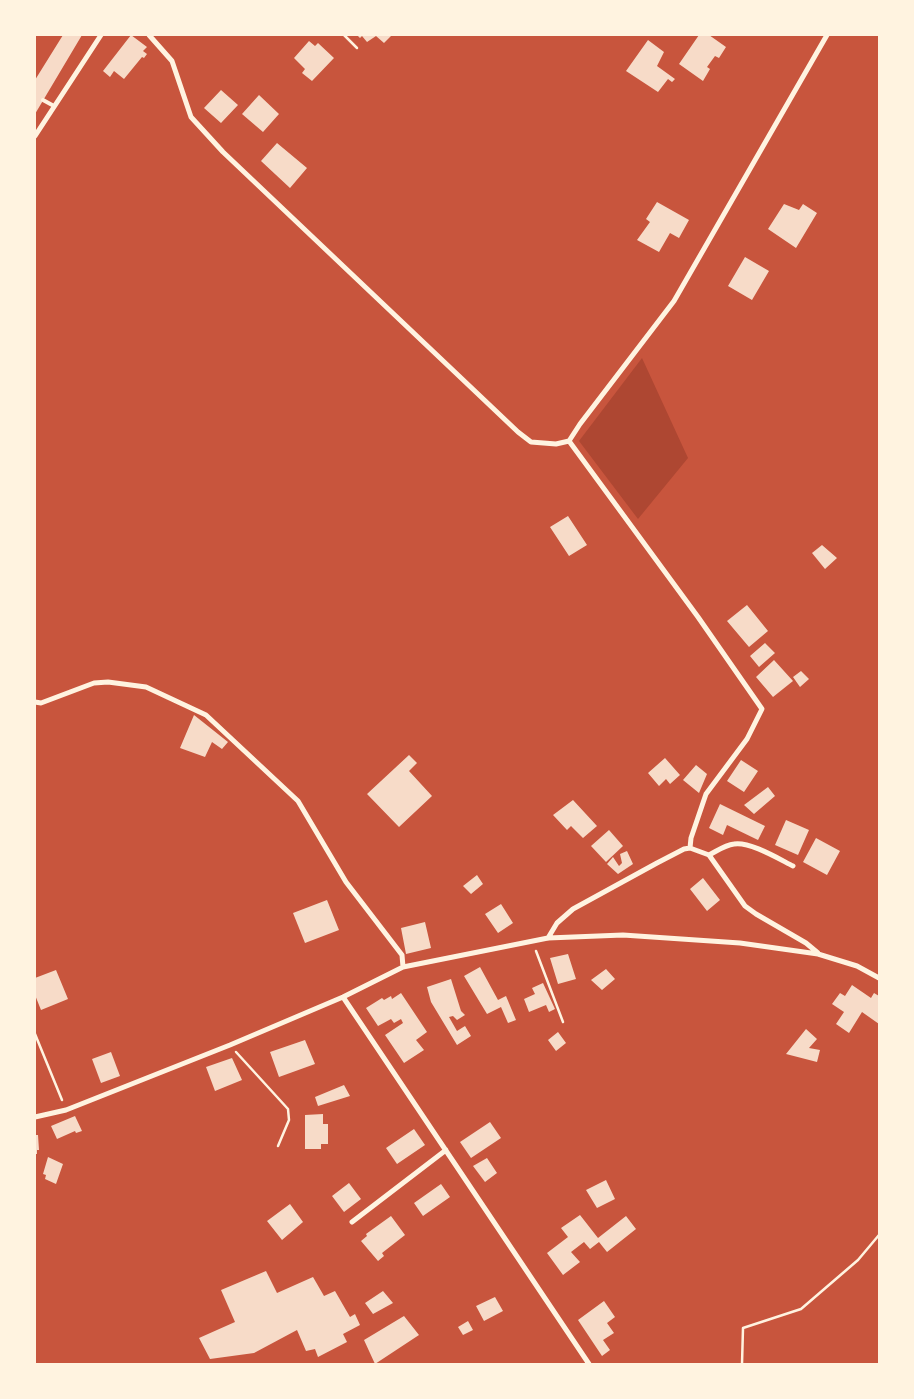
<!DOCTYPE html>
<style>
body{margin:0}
#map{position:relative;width:914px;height:1399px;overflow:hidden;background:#c8553d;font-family:Barlow,sans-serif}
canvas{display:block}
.frame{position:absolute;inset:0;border:36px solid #fff3e0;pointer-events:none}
</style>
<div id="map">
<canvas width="914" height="1399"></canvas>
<div class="frame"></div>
</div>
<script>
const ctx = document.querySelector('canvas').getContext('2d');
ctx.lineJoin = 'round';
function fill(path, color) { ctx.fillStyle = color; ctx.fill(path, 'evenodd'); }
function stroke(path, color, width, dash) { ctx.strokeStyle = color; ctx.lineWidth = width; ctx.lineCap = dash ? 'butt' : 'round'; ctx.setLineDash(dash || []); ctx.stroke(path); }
fill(new Path2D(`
 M 642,358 L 688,458 L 638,519 L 579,441 Z`), '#ae4732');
fill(new Path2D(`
 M 63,35 L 82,35 L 35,114 L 35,80 Z
 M 131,35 L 147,47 L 143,51 L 147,54 L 144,58 L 142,57 L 124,79 L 114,71 L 110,77 L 103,71 Z
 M 357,35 L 392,35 L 384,43 L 376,36 L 367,42 L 362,36 L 360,38 Z
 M 699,35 L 709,35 L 726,47 L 719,58 L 715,56 L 707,67 L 710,69 L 703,81 L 679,64 Z
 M 648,40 L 664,52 L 657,66 L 675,79 L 672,82 L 668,79 L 658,92 L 626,71 Z
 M 309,41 L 315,46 L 318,43 L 334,58 L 312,81 L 302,73 L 305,69 L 294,58 Z
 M 221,90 L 238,105 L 221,123 L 204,108 Z
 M 259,95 L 279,114 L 263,132 L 242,114 Z
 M 277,143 L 307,168 L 290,188 L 261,161 Z
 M 657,202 L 689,220 L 679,238 L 670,233 L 659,252 L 637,240 L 650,222 L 646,219 Z
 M 784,204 L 799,210 L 803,204 L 817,213 L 796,248 L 768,229 Z
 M 745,257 L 769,271 L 752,300 L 728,286 Z
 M 568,516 L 587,545 L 569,556 L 550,527 Z
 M 822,545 L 837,558 L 825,569 L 812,553 Z
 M 747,605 L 768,631 L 749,647 L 727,621 Z
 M 765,643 L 775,653 L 759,667 L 750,656 Z
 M 774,660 L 793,681 L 773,697 L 756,677 Z
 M 801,671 L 809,679 L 800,687 L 793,677 Z
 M 194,715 L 228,742 L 222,749 L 212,742 L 205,757 L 180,748 Z
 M 409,755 L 417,763 L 409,771 L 432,796 L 399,827 L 367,794 Z
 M 665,758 L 680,775 L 670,784 L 666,779 L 659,786 L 648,773 Z
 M 741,760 L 758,771 L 744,792 L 727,781 Z
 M 696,765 L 707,774 L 699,793 L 683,780 Z
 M 768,787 L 775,796 L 754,814 L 744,805 Z
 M 573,800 L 597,826 L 583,838 L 571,826 L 567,830 L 553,815 Z
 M 720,804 L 765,826 L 758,840 L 727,825 L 723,835 L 709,828 Z
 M 786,820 L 809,830 L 798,855 L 775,845 Z
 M 609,830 L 623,846 L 606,862 L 591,846 Z
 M 816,838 L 840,851 L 827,875 L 803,862 Z
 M 627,851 L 633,864 L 618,874 L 607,864 L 613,857 L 619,866 L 622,863 L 620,854 Z
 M 477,875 L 483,884 L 471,894 L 463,886 Z
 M 703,878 L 720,900 L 707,911 L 690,889 Z
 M 327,900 L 339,930 L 305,943 L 293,913 Z
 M 501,904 L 513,923 L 498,933 L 485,914 Z
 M 425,922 L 431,948 L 406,954 L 401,928 Z
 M 568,954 L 576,979 L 558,984 L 550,958 Z
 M 480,967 L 498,1000 L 506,996 L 516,1020 L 508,1023 L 501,1007 L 487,1014 L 464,976 Z
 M 606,969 L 615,979 L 602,990 L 591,980 Z
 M 56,970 L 68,999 L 41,1010 L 35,995 L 35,978 Z
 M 451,979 L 461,1011 L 465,1015 L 457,1020 L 453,1016 L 449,1017 L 457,1031 L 465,1026 L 471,1036 L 457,1045 L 431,1002 L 427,987 Z
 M 543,983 L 555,1009 L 549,1012 L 546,1005 L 529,1012 L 524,999 L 535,994 L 532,988 Z
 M 852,985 L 871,998 L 874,993 L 879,996 L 879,1024 L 862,1012 L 849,1033 L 836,1024 L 844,1012 L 832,1004 L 840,993 L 845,996 Z
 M 401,993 L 427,1032 L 416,1040 L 424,1050 L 404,1063 L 385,1035 L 403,1023 L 401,1019 L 394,1023 L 391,1019 L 378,1026 L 366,1008 L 382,998 L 384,1000 L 391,996 L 392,999 Z
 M 806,1029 L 817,1039 L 809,1048 L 820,1050 L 817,1062 L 786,1054 Z
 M 558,1032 L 566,1043 L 556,1051 L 548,1040 Z
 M 305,1040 L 315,1064 L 279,1077 L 270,1052 Z
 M 111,1052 L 120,1076 L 101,1083 L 92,1059 Z
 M 232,1058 L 242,1080 L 215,1091 L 206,1067 Z
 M 344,1085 L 350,1096 L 318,1106 L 315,1097 Z
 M 323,1114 L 323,1124 L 328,1124 L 328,1144 L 321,1144 L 321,1149 L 305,1149 L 305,1115 Z
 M 75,1116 L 82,1131 L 76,1133 L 75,1131 L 57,1139 L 51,1126 Z
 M 490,1122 L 501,1138 L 471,1158 L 460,1142 Z
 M 414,1129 L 425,1145 L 397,1164 L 386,1148 Z
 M 35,1135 L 38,1135 L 39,1150 L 37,1150 L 37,1154 L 35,1154 Z
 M 48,1157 L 63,1164 L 56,1184 L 45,1179 L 46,1175 L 43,1174 Z
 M 487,1158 L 497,1173 L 485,1182 L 473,1166 Z
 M 606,1180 L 615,1199 L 597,1208 L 586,1190 Z
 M 349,1183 L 361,1199 L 344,1212 L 332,1196 Z
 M 441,1184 L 450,1197 L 423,1216 L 414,1203 Z
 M 290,1204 L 303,1222 L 282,1240 L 267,1221 Z
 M 580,1215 L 598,1238 L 626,1216 L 636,1229 L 607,1252 L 599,1242 L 590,1249 L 584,1242 L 571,1252 L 580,1262 L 563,1275 L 547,1253 L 568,1237 L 561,1228 Z
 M 391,1216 L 405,1235 L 382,1253 L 384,1256 L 378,1261 L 361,1241 L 367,1236 L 366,1234 Z
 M 266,1271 L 277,1293 L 313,1277 L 324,1296 L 335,1291 L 350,1317 L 355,1314 L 360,1325 L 343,1334 L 347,1342 L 318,1357 L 315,1349 L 306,1351 L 297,1330 L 254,1353 L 210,1359 L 199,1338 L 235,1322 L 221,1290 Z
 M 383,1291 L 393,1303 L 373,1314 L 365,1303 Z
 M 495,1297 L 503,1311 L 484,1321 L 476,1306 Z
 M 604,1301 L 615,1317 L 607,1323 L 614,1333 L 603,1340 L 610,1350 L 602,1356 L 578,1320 Z
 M 404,1316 L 419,1335 L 375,1364 L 364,1340 Z
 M 468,1321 L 473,1330 L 463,1335 L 458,1327 Z`), '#f7dbc8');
stroke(new Path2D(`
 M 344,35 L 357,48
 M 536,951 L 563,1022
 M 35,1034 L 62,1100
 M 236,1052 L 288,1109 L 289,1120 L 278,1146
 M 742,1364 L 743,1328 L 801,1309 L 858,1260 L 879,1235`), '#fff3e0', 2.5);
stroke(new Path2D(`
 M 43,100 L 54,106`), '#fff3e0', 4);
stroke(new Path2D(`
 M 149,35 L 172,61 L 191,117 L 223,152 L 518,432 L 531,442 L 556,444 L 569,441 L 580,424 L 674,301 L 827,35
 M 35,136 L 101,35
 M 569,441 L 698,617 L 762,709 L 747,739 L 706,794 L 691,838 L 690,848
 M 35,702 L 41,703 L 94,683 L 108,682 L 146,687 L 206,715 L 298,801 L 346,882 L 402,955 L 403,967
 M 709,855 C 717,851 725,845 734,844 C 749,841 779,859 793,866
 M 548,938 L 557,923 L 573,909 L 657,863 L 684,849 L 690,848 L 709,855 L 745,906 L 756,914 L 806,943 L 818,953
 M 343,997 L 589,1364
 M 35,1117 L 66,1110 L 230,1045 L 343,997 L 403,967 L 548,938 L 623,935 L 740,943 L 818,954 L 857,966 L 879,978
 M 352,1222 L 446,1150`), '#fff3e0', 5);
</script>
